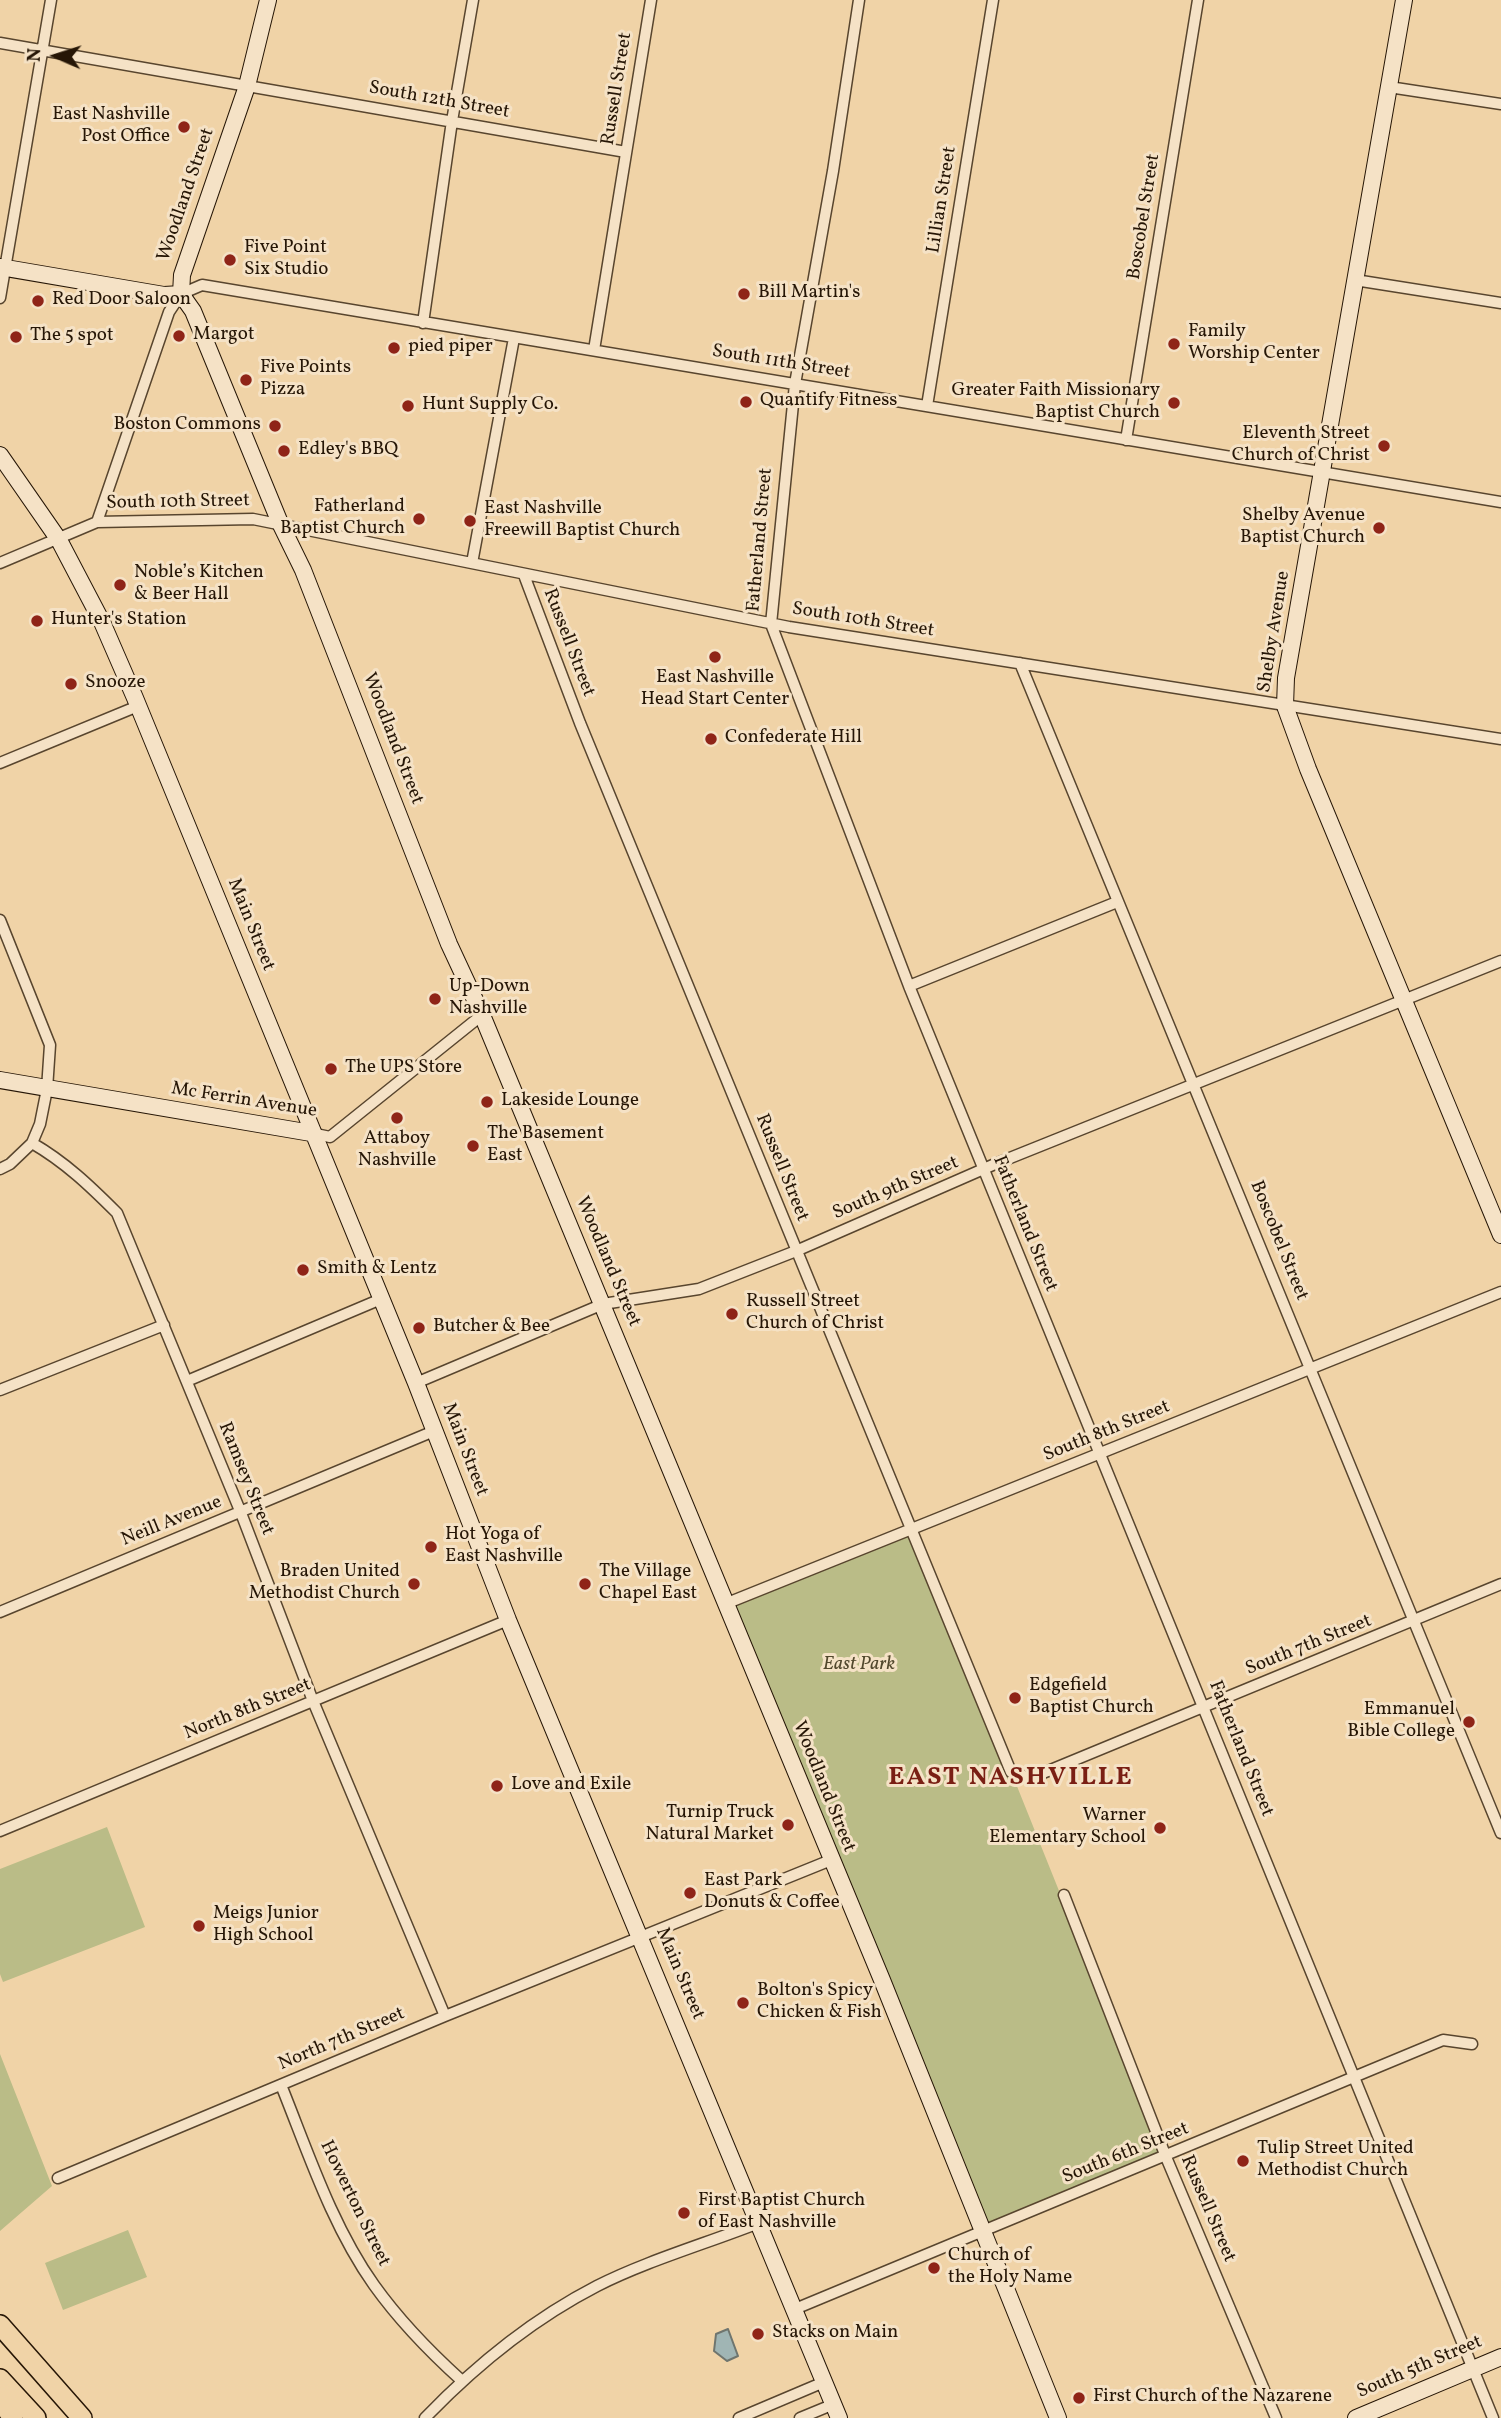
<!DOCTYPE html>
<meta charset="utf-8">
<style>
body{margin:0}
#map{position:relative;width:1501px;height:2418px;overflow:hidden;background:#f0d3a7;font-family:Vollkorn,serif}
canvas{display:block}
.north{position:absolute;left:21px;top:21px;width:70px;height:70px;-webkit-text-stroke:5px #f5e2c6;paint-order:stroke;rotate:273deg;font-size:19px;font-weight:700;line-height:28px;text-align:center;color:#261606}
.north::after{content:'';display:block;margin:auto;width:24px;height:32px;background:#261606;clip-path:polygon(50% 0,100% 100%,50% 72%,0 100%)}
</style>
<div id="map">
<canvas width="1501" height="2418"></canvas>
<div class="north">N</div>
</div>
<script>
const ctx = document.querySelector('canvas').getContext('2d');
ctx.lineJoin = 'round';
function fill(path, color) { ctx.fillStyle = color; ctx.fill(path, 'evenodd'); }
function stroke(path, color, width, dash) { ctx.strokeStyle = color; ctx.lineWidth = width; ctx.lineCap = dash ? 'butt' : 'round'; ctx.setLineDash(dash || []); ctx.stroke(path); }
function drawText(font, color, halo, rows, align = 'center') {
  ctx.font = font + ' Vollkorn,serif'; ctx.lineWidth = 6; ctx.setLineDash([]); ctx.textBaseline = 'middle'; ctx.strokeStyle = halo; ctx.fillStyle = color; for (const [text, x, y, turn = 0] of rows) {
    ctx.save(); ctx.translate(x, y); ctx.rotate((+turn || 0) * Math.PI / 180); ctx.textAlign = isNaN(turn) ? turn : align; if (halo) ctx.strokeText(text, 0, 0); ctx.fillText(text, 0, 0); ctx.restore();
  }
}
fill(new Path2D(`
 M 914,1530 L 1166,2157 L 981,2231 L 725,1604 Z
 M 107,1827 L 145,1927 L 3,1982 L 0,1974 L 0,1869 Z
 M 0,2054 L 52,2186 L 0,2231 Z
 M 128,2230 L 147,2277 L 63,2310 L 45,2263 Z`), '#babc87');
const water = new Path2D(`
 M 728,2329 L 738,2356 L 727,2361 L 714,2351 L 716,2334 Z`);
fill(water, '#a0b5b4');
stroke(water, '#6f756e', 2);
const street = new Path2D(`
 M 859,0 L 833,171 L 795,384 L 771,624 L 909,986 L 1493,2418
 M 0,43 L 626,152
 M 1389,87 L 1501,104
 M 1355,280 L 1501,303
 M 0,298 L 51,0
 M 423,323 L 452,121 L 473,0
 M 594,350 L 651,0
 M 927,406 L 993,0
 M 1126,440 L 1198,0
 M 97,522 L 169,312 L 181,294 L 202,285 L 1501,502
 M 0,563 L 97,522 L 253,519 L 789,627 L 1501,739
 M 472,563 L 514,338
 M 524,575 L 580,723 L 1011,1772 L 1031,1778 L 1501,1584
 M 1020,663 L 1501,1833
 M 0,763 L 138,706
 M 0,920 L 50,1045 L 47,1089 L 40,1124 L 32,1143 L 10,1164 L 0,1169
 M 909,986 L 1117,902
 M 311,1133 L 330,1137 L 482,1015
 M 32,1143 C 65,1162 90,1186 117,1213 L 241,1513 L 313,1701 L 445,2016
 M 187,1381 L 381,1299
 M 416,1383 L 603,1304 L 699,1289 L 796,1251 L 995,1164 L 1501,961
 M 0,1390 L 164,1325
 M 725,1604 L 1501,1292
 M 0,1612 L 434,1431
 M 0,1831 L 508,1620
 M 1064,1895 L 1166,2157 L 1276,2418
 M 281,2085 C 308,2152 332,2226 374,2285 C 399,2320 430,2352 461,2380
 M 58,2178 L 445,2016 L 831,1860
 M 795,2309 L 1443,2040 L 1472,2044
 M 425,2418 C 476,2365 531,2320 597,2286 C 646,2261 708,2243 761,2222
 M 739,2418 L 824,2382
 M 800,2418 L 834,2404`);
const secondary = new Path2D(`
 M 268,0 L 247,86 L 182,275 L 181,294 L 193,311 L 280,523 L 303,570 L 449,944 L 482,1015 L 882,1980 L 1058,2418
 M 1404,0 L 1286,678 L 1285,706 L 1308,769 L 1501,1235
 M 0,267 L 164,295 L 181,294
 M 0,455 L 59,540 L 102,622 L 135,698 L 416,1383 L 508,1620 L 839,2418
 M 0,1080 L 311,1133
 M 1356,2418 L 1501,2357`);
const highway = new Path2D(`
 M 0,2325 L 82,2418
 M 0,2379 L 36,2418
 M 0,2400 L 13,2418`);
stroke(street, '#58452e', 13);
stroke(secondary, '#261606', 18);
stroke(highway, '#261606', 22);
stroke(street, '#f5e2c6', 10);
stroke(secondary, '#f5e2c6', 16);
stroke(highway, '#f0d3a7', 19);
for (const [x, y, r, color] of [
 [184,127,7,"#8f2418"],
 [230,260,7,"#8f2418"],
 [744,294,7,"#8f2418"],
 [38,301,7,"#8f2418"],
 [179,336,7,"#8f2418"],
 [16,337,7,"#8f2418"],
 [1174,344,7,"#8f2418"],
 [394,348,7,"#8f2418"],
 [246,380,7,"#8f2418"],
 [746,402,7,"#8f2418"],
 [1174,403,7,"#8f2418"],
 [408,406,7,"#8f2418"],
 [275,426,7,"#8f2418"],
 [1384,446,7,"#8f2418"],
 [284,451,7,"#8f2418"],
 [419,519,7,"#8f2418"],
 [470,521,7,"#8f2418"],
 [1379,528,7,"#8f2418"],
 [120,585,7,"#8f2418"],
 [37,621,7,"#8f2418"],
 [715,657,7,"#8f2418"],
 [71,684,7,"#8f2418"],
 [711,739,7,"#8f2418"],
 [435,999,7,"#8f2418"],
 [331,1069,7,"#8f2418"],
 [487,1102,7,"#8f2418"],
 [397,1118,7,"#8f2418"],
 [473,1146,7,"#8f2418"],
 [303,1270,7,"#8f2418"],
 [732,1314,7,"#8f2418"],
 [419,1328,7,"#8f2418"],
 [431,1547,7,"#8f2418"],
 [414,1584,7,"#8f2418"],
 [585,1584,7,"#8f2418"],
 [1015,1698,7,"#8f2418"],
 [1469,1722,7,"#8f2418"],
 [497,1786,7,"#8f2418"],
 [788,1825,7,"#8f2418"],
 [1160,1828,7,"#8f2418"],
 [690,1893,7,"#8f2418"],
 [199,1926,7,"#8f2418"],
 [743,2003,7,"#8f2418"],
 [1243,2161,7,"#8f2418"],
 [684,2213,7,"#8f2418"],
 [934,2268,7,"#8f2418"],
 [758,2334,7,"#8f2418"],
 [1079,2398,7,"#8f2418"]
]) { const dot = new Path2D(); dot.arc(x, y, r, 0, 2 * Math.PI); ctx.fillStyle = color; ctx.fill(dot); stroke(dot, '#f5e2c6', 2.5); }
drawText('19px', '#261606', '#f5e2c6', [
 ["Russell Street",618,89,-81],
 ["South 12th Street",439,101,10],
 ["Woodland Street",187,195,-71],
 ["Lillian Street",943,200,-81],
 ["Boscobel Street",1145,217,-81],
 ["South 11th Street",781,363,9],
 ["South 10th Street",178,503,-1],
 ["Fatherland Street",761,540,-85],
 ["South 10th Street",863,621,9],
 ["Shelby Avenue",1275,632,-81],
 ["Russell Street",568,643,69],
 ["Woodland Street",392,739,69],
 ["Main Street",250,925,68],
 ["Mc Ferrin Avenue",244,1101,9],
 ["Russell Street",781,1168,68],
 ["South 9th Street",896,1189,-23],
 ["Fatherland Street",1024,1224,68],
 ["Boscobel Street",1278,1241,68],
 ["Woodland Street",607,1262,67],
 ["South 8th Street",1107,1432,-22],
 ["Main Street",464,1450,69],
 ["Ramsey Street",245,1479,68],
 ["Neill Avenue",172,1522,-22],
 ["South 7th Street",1309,1646,-22],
 ["North 8th Street",248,1710,-22],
 ["Fatherland Street",1240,1749,68],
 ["Woodland Street",823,1787,68],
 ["Main Street",679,1974,67],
 ["North 7th Street",342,2040,-23],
 ["South 6th Street",1126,2154,-22],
 ["Howerton Street",354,2204,64],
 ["Russell Street",1207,2209,67],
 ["South 5th Street",1420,2368,-23]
]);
drawText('19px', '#261606', '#f5e2c6', [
 ["East Nashville",170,116,"right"],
 ["Post Office",170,138,"right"],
 ["Five Point",244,249],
 ["Six Studio",244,271],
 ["Bill Martin's",758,294],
 ["Red Door Saloon",52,301],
 ["Family",1188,333],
 ["Worship Center",1188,355],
 ["Margot",193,336],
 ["The 5 spot",30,337],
 ["pied piper",408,348],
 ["Five Points",260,369],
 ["Pizza",260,391],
 ["Greater Faith Missionary",1160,392,"right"],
 ["Baptist Church",1160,414,"right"],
 ["Quantify Fitness",760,402],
 ["Hunt Supply Co.",422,406],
 ["Boston Commons",261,426,"right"],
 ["Eleventh Street",1370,435,"right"],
 ["Church of Christ",1370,457,"right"],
 ["Edley's BBQ",298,451],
 ["Fatherland",405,508,"right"],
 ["Baptist Church",405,530,"right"],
 ["East Nashville",484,510],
 ["Freewill Baptist Church",484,532],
 ["Shelby Avenue",1365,517,"right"],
 ["Baptist Church",1365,539,"right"],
 ["Noble’s Kitchen",134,574],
 ["& Beer Hall",134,596],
 ["Hunter's Station",51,621],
 ["East Nashville",715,679,"center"],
 ["Head Start Center",715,701,"center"],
 ["Snooze",85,684],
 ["Confederate Hill",725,739],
 ["Up-Down",449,988],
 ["Nashville",449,1010],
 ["The UPS Store",345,1069],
 ["Lakeside Lounge",501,1102],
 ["The Basement",487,1135],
 ["East",487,1157],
 ["Attaboy",397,1140,"center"],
 ["Nashville",397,1162,"center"],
 ["Smith & Lentz",317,1270],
 ["Russell Street",746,1303],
 ["Church of Christ",746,1325],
 ["Butcher & Bee",433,1328],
 ["Hot Yoga of",445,1536],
 ["East Nashville",445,1558],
 ["Braden United",400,1573,"right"],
 ["Methodist Church",400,1595,"right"],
 ["The Village",599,1573],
 ["Chapel East",599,1595],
 ["Edgefield",1029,1687],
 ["Baptist Church",1029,1709],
 ["Emmanuel",1455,1711,"right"],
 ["Bible College",1455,1733,"right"],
 ["Love and Exile",511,1786],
 ["Turnip Truck",774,1814,"right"],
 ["Natural Market",774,1836,"right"],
 ["Warner",1146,1817,"right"],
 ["Elementary School",1146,1839,"right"],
 ["East Park",704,1882],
 ["Donuts & Coffee",704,1904],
 ["Meigs Junior",213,1915],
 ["High School",213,1937],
 ["Bolton's Spicy",757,1992],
 ["Chicken & Fish",757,2014],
 ["Tulip Street United",1257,2150],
 ["Methodist Church",1257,2172],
 ["First Baptist Church",698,2202],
 ["of East Nashville",698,2224],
 ["Church of",948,2257],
 ["the Holy Name",948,2279],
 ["Stacks on Main",772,2334],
 ["First Church of the Nazarene",1093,2398]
], 'left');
drawText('italic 19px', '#52482d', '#f5e2c6', [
 ["East Park",859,1666]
]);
ctx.letterSpacing = '2px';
drawText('bold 26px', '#7a1f14', '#f5e2c6', [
 ["EAST NASHVILLE",1011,1779]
]);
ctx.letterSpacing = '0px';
</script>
